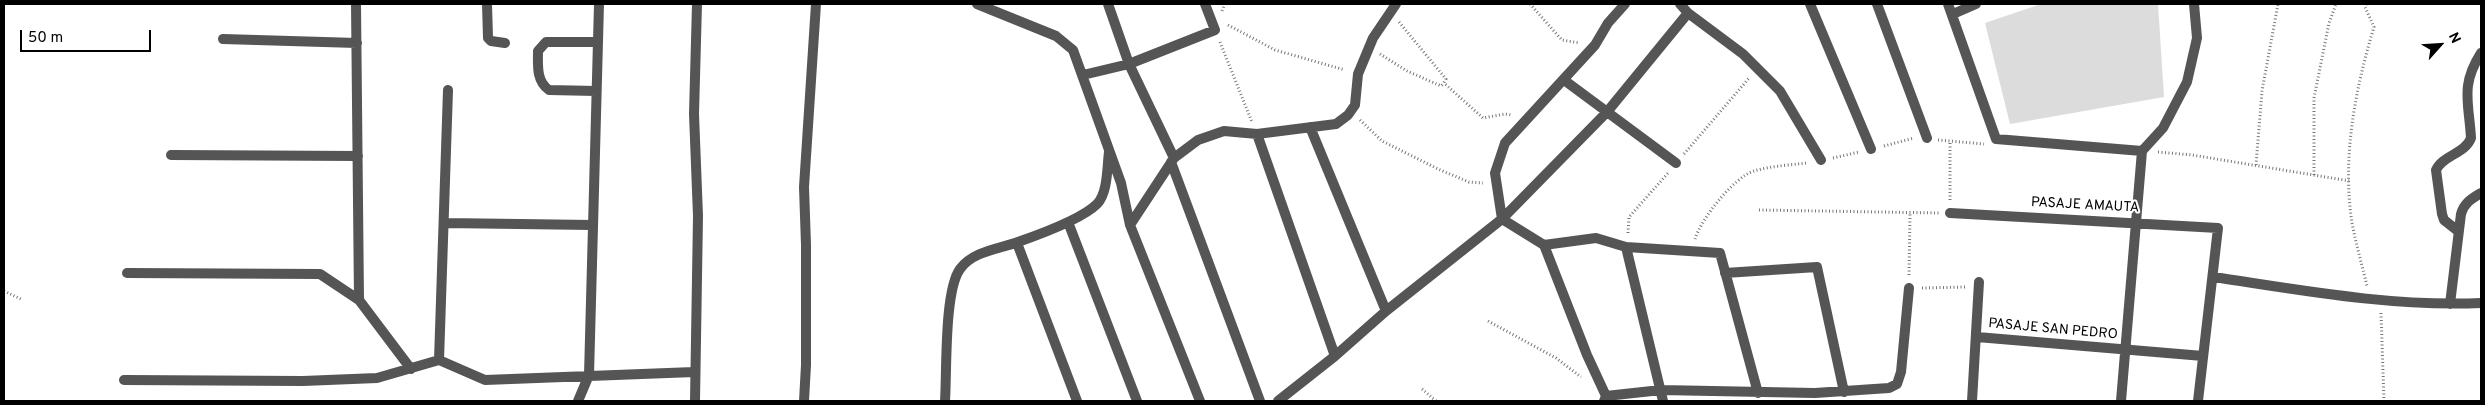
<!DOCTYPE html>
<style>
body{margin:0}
#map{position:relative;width:2485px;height:405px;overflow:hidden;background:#fff;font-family:Overpass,sans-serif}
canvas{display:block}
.frame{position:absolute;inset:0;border:5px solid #000;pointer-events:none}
.north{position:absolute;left:2415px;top:20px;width:50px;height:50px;-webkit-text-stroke:4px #fff;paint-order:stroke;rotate:64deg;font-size:14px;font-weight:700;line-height:20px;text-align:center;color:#000}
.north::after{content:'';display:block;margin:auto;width:18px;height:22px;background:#000;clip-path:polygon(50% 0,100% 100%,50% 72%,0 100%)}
.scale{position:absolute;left:20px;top:30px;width:131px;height:22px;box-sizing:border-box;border:2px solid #000;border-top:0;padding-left:6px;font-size:15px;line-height:18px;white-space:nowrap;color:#000;-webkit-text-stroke:4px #fff;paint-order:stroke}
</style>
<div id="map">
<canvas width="2485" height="405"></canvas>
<div class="frame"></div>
<div class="north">N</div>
<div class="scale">50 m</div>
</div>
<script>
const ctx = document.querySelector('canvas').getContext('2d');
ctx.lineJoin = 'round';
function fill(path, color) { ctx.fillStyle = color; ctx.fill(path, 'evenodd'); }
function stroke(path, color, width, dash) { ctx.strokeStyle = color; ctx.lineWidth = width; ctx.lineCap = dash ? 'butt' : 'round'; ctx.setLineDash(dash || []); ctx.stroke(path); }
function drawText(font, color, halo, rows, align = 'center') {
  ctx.font = font + ' Overpass,sans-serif'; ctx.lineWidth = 4; ctx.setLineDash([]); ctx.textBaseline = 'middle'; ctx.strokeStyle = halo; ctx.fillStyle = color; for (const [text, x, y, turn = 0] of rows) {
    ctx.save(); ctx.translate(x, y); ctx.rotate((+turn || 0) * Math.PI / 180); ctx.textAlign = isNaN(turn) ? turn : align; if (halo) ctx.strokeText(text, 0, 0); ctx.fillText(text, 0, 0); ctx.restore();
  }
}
fill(new Path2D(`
 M 2041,4 L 2158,4 L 2164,97 L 2010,124 L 1985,23 Z`), '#dcdcdc');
stroke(new Path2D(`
 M 1530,4 L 1562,40 L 1580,43
 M 2366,4 L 2365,7 L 2374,27 C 2355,90 2342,157 2352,223 C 2356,244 2362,265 2367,286
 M 1222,11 L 1225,4
 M 1399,22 L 1446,79 L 1444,83 L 1483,118 L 1505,114 L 1512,115
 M 1228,25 L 1275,50 L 1345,70
 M 1220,42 L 1252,122
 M 1380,54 L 1407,71 L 1441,86 L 1444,83
 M 1360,120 L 1382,141 L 1438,169 L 1469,182 L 1483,183
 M 1938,140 L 1984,144
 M 1884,146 L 1914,138
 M 2158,152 L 2192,155 L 2350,181
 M 1684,154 L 1750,77
 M 1833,158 L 1859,152
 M 2256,165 L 2262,91 L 2278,4
 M 2314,175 L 2314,98 L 2329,23 L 2336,4
 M 1950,200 L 1950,141
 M 1759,210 L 1939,213
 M 1628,233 L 1629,217 L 1669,172
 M 1695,239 C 1701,219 1734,177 1754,171 C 1771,166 1790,165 1807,163
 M 1909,275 L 1910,212
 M 1922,288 L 1966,287
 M 4,291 L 23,300
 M 2381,313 L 2384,401
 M 1488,321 L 1556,358 L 1581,377
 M 1422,389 L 1436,401`), '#777', 3, [1, 2.5]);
stroke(new Path2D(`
 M 356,4 L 359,300
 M 487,4 L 488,38 L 491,41 L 505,43
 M 977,4 L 1056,36 L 1073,50 L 1121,183 L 1130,225 L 1200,401
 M 1108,4 L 1129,64 L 1174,158
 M 1625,4 L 1608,23 L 1595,45 L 1505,143 L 1495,173 L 1502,219 L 1544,245 L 1596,238 L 1626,247 L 1720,253 L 1758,393
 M 1680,4 L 1688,13 L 1743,54 L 1780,91 L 1821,160
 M 1810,4 L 1871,149
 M 1877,4 L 1927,138
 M 1948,4 L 1996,139 L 2142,151
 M 1953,14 L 1976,4
 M 223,39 L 357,43
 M 1083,75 L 1129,64 L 1215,30 L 1205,4
 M 1564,80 L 1676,163
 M 596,91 L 549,90 C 536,81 538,65 538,51 L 546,42 L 598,42
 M 1310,127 L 1386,311
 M 1257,134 L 1335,356
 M 2142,151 L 2163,128 L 2187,82 L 2197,38 L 2194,4
 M 171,155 L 358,156
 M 1171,162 L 1260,401
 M 1950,213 L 2218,228 L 2198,401
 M 1068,222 L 1137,401
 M 445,223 L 592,225
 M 1130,225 L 1174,158 L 1198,140 L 1224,131 L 1257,134 L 1336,124 L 1348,115 L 1355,105 L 1358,74 L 1373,38 L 1396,4
 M 2458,231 L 2444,220 L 2442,214 L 2436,170 C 2443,155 2465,154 2471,138 C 2469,102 2460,86 2481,53
 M 1017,243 L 1077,401
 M 1544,245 L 1587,355 L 1606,396
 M 1626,247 L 1663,401
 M 127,273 L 320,274 L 359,300 L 411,369
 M 1725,273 L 1817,267 L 1844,392
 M 2213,277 C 2301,290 2391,307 2481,303
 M 2450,304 L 2461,214 C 2464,203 2471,199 2481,193
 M 1977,337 L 2203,356
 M 439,360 L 448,90
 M 124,380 L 303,381 L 377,378 L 439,360 L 485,380 L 694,372
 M 578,401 L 589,375 L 599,4
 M 695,401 L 698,216 L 694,114 L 697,4
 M 804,401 L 806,365 L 806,245 L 804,187 L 816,4
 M 945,401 C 947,372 944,291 960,269 C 973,251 999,249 1018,242 C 1038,235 1082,219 1097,204 C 1108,193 1107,167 1109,152
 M 1278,401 L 1335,356 L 1386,311 L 1502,219 L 1607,112 L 1688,13
 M 1604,401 L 1606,396 L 1661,390 L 1815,393 L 1889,388 L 1897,384 L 1901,372 L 1909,288
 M 1972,401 L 1979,282
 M 2121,401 L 2142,151`), '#555', 10);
drawText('14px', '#000', '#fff', [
 ["PASAJE AMAUTA",2085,206,3],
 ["PASAJE SAN PEDRO",2053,330,5]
]);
</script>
